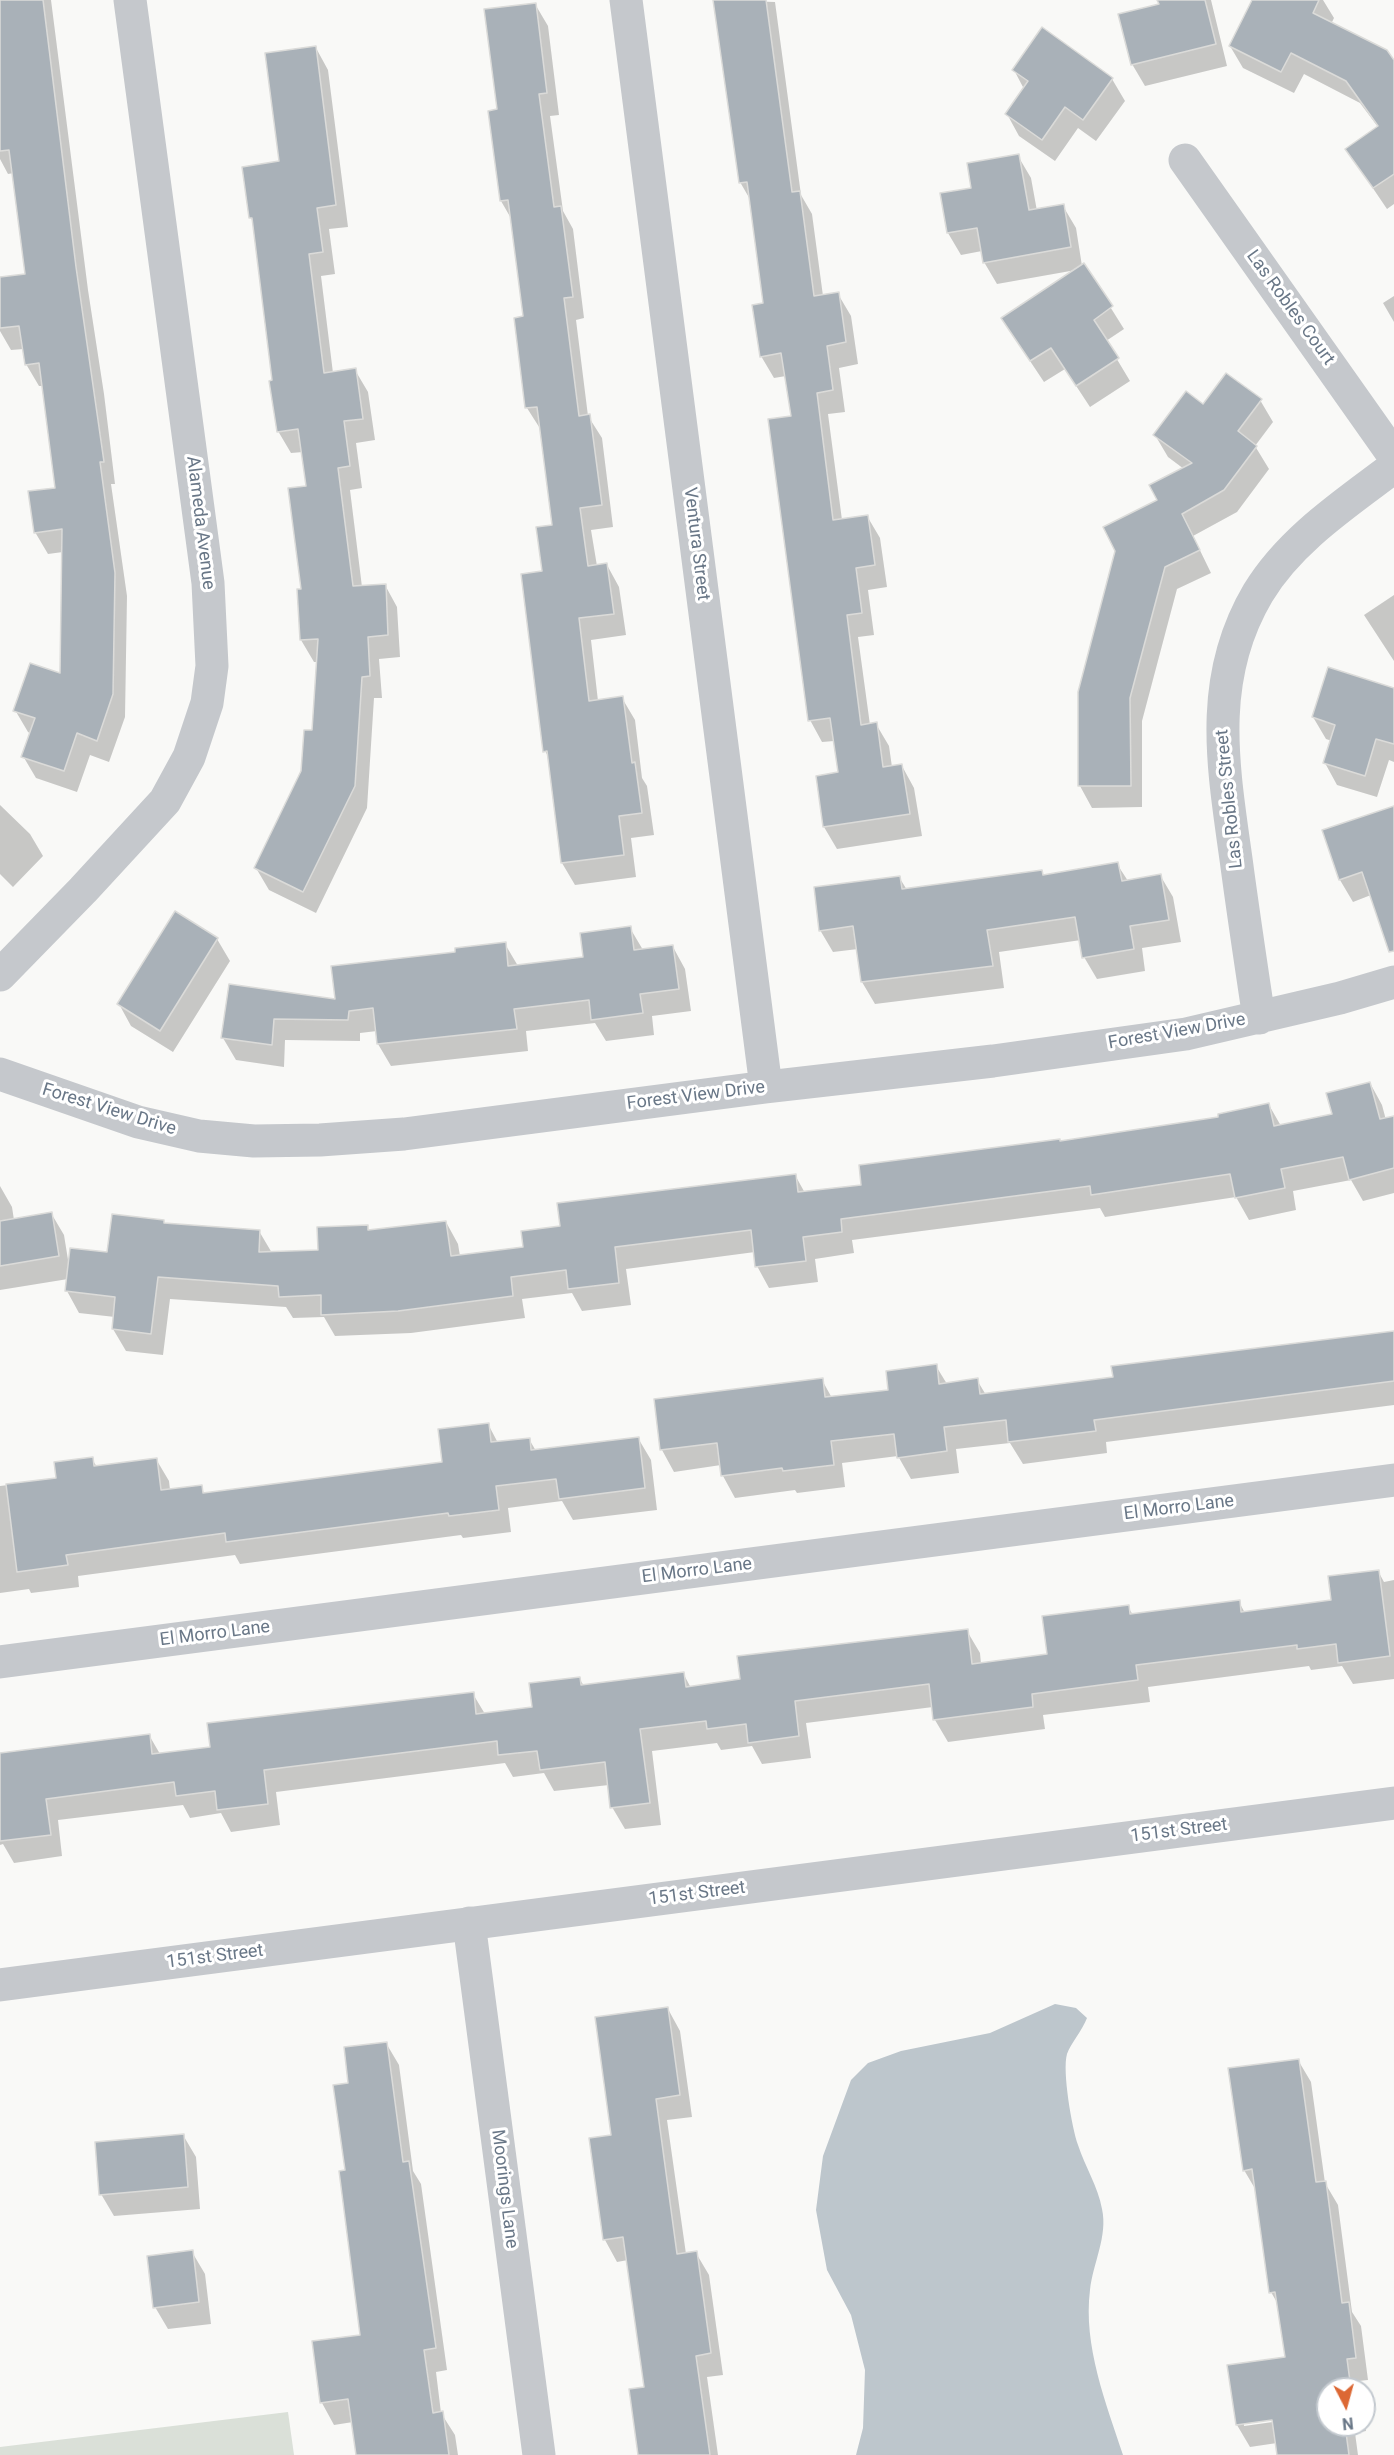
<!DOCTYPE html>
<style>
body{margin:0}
#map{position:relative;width:1394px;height:2455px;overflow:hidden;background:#f9f9f7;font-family:Roboto,sans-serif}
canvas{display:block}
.north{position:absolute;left:1316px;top:2377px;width:60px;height:60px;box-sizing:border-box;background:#fff;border:2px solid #c3c9cf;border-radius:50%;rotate:174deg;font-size:16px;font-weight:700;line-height:24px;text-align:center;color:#697787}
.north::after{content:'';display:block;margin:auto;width:21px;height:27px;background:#dc6834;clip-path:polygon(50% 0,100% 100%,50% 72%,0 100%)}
</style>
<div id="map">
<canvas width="1394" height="2455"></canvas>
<div class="north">N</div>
</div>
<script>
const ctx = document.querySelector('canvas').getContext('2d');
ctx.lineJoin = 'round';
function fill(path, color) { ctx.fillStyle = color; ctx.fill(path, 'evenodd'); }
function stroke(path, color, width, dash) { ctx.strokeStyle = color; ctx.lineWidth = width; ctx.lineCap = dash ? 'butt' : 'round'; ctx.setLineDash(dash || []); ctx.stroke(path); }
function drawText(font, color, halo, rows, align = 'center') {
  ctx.font = font + ' Roboto,sans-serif'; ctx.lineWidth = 6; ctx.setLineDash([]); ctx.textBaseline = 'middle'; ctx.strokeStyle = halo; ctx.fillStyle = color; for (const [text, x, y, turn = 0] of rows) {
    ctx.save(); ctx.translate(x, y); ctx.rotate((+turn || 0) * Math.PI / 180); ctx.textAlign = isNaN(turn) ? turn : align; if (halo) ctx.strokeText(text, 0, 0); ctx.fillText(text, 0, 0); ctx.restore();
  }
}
fill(new Path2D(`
 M 288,2412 L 294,2455 L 0,2455 L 0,2447 Z`), '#dae0d8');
fill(new Path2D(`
 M 1055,2004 L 1076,2008 L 1087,2018 C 1082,2031 1071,2043 1067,2054 C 1062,2071 1072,2128 1078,2145 C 1085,2167 1098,2186 1102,2209 C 1108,2236 1093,2263 1090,2290 C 1083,2346 1106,2403 1123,2455 L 856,2455 L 863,2428 L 865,2370 L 851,2315 L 827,2270 L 816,2210 L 823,2156 L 851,2080 L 868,2063 L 901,2051 L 990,2033 Z`), '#bdc6cc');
fill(new Path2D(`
 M 0,0 L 51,0 L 88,290 L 104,394 L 115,484 L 111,484 L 127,596 L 125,717 L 109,762 L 90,755 L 77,792 L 36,778 L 23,756 L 31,734 L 28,732 L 15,710 L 62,675 L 63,552 L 48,554 L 35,532 L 56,489 L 43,386 L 39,386 L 26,364 L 24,349 L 11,350 L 0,331 L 0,278 L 26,275 L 14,173 L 8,174 L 0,159 Z
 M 715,0 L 775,2 L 801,195 L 812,214 L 823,296 L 838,294 L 851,316 L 858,364 L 839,368 L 845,412 L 828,414 L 842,520 L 867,516 L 880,538 L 887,587 L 868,590 L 874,635 L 858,637 L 870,725 L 876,724 L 889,746 L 892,767 L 902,766 L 914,788 L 922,836 L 837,849 L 824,827 L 839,773 L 834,741 L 822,742 L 810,720 L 793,418 L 786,376 L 774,378 L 761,356 L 764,305 L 751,201 L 740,182 Z
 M 1159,0 L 1211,0 L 1227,66 L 1145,86 L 1132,64 L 1160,5 Z
 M 1254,0 L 1323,0 L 1334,18 L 1331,24 L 1394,63 L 1394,204 L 1387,209 L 1347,150 L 1378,127 L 1360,103 L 1304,74 L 1294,93 L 1243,68 L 1230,46 Z
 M 535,4 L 548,26 L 559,115 L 550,116 L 563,211 L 573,229 L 584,318 L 576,320 L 588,416 L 602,438 L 613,527 L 591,530 L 597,566 L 607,565 L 619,587 L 626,635 L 591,640 L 598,701 L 622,698 L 635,720 L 642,778 L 647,786 L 654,835 L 631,838 L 636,877 L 575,885 L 562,863 L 549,758 L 545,751 L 544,572 L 553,526 L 541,430 L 527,408 L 525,318 L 512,220 L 501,201 L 499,111 Z
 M 316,48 L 328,70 L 348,227 L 329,229 L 335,274 L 321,276 L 333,373 L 355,370 L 368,392 L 375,440 L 356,443 L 362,488 L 350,490 L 362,587 L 385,585 L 397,607 L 400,657 L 379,659 L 382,698 L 374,698 L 367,808 L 316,913 L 269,890 L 256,868 L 302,772 L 313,732 L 318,662 L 314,662 L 301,640 L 298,590 L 302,590 L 308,487 L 303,452 L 291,453 L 278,431 L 274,382 L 254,224 L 251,218 L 280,163 Z
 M 1014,70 L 1112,79 L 1125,101 L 1096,141 L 1078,128 L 1055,161 L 1019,136 L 1007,114 L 1024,89 Z
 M 1018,156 L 1031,178 L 1037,211 L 1063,206 L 1076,228 L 1082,266 L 1084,265 L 1124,329 L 1106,341 L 1130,381 L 1090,407 L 1065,369 L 1044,382 L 1016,340 L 1076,270 L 997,284 L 984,262 L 982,251 L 961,255 L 948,233 L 973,189 Z
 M 1394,296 L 1394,322 L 1383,303 Z
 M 1260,400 L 1273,422 L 1255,446 L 1269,469 L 1237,512 L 1193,536 L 1211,573 L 1177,589 L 1142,721 L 1142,807 L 1092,808 L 1080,786 L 1159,500 L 1184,469 L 1168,457 L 1155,435 L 1203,406 Z
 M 1394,595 L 1394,661 L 1364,615 Z
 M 1394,690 L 1394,762 L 1389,760 L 1377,797 L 1337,785 L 1325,763 L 1332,741 L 1326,739 L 1313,717 Z
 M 0,805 L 30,834 L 43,856 L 13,887 L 0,874 Z
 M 1394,808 L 1394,929 L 1371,895 L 1353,902 L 1340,880 Z
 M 1117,864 L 1128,881 L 1160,875 L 1173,897 L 1181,942 L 1142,948 L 1145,971 L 1097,979 L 1084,957 L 1081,940 L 999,952 L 1004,988 L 875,1004 L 862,982 L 858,949 L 833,952 L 820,930 L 899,877 L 907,890 L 1041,872 L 1044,876 Z
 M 630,928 L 643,950 L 673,947 L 685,969 L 691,1011 L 652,1016 L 654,1035 L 606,1041 L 595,1023 L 526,1031 L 528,1051 L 391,1066 L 378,1044 L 377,1031 L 360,1033 L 360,1041 L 285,1040 L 284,1067 L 236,1060 L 223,1038 L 230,986 L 336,1001 L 457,954 L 505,944 L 518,966 L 585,958 Z
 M 217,939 L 230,961 L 173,1052 L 131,1026 L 119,1004 Z
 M 1370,1083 L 1382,1105 L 1386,1120 L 1394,1117 L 1394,1193 L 1363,1201 L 1351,1180 L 1293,1191 L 1296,1210 L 1249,1220 L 1236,1197 L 1105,1217 L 1100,1208 L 852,1240 L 854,1253 L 815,1259 L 818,1282 L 769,1288 L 757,1266 L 755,1252 L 626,1269 L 631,1305 L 582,1311 L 572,1293 L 522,1299 L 525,1318 L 411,1333 L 335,1336 L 324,1317 L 293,1318 L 286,1307 L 170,1299 L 163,1355 L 126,1351 L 113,1329 L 115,1317 L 79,1313 L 67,1291 L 68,1279 L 0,1290 L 0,1186 L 12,1207 L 14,1220 L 51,1213 L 64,1235 L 69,1266 L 109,1254 L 165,1224 L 259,1231 L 272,1253 L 320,1251 L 367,1227 L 370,1231 L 446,1222 L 458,1244 L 460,1256 L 525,1248 L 562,1227 L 795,1175 L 805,1193 L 863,1186 L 1060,1143 L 1220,1119 L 1269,1105 L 1281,1126 L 1333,1115 Z
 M 1394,1332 L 1394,1405 L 1106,1442 L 1107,1453 L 1023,1464 L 1010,1443 L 956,1449 L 959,1473 L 911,1479 L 898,1456 L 842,1463 L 845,1487 L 797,1493 L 795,1490 L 735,1498 L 723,1476 L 721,1465 L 674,1472 L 662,1450 L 655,1401 L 822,1380 L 832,1398 L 890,1391 L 936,1366 L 947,1384 L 977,1380 L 986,1395 L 1115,1378 Z
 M 488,1424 L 498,1443 L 529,1439 L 536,1451 L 638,1438 L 651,1460 L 657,1510 L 573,1520 L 562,1501 L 508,1508 L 511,1532 L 463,1538 L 461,1535 L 240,1564 L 235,1555 L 78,1576 L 79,1587 L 31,1593 L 29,1589 L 0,1593 L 0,1486 L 58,1479 L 92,1459 L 97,1467 L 156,1459 L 169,1481 L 170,1490 L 201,1487 L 205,1495 L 444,1463 Z
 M 1378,1571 L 1384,1582 L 1394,1580 L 1394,1679 L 1353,1684 L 1342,1666 L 1311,1670 L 1309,1666 L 1148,1687 L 1150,1702 L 1043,1715 L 1045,1729 L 948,1742 L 935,1720 L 933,1707 L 806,1723 L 811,1758 L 762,1764 L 752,1746 L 721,1750 L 717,1743 L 652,1751 L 661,1825 L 625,1829 L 612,1807 L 609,1785 L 554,1791 L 544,1773 L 513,1777 L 505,1763 L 276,1792 L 280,1825 L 231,1832 L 221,1813 L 190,1818 L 183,1805 L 58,1820 L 62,1856 L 14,1863 L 3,1844 L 0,1845 L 0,1754 L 149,1735 L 160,1754 L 211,1748 L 473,1694 L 485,1714 L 534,1708 L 579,1678 L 584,1686 L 683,1673 L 691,1688 L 742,1681 L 967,1631 L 980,1653 L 981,1664 L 1049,1655 L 1128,1607 L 1133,1615 L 1239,1602 L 1245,1613 L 1332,1601 Z
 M 668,2009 L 680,2031 L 692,2117 L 667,2120 L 686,2254 L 696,2253 L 709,2275 L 723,2375 L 707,2377 L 718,2455 L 639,2455 L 645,2388 L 628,2260 L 617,2262 L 605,2240 L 591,2139 L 613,2137 Z
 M 386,2043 L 399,2065 L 413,2171 L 421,2184 L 447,2370 L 436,2372 L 441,2413 L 455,2435 L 458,2455 L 358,2455 L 353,2422 L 334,2425 L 322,2403 L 362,2336 L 346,2171 L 350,2085 Z
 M 1298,2060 L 1311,2082 L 1325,2183 L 1338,2205 L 1352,2312 L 1361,2326 L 1368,2380 L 1358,2381 L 1360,2389 L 1328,2389 L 1328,2425 L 1364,2425 L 1364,2420 L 1366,2431 L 1355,2433 L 1358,2455 L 1279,2455 L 1277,2443 L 1250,2447 L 1237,2425 L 1229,2366 L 1286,2358 L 1279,2306 L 1271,2292 L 1257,2192 L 1244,2170 ZM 1279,2418 L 1280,2421 L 1244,2426 L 1244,2423 Z
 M 183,2135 L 196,2157 L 200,2209 L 114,2216 L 101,2194 Z
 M 192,2252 L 205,2274 L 211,2324 L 168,2329 L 155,2307 Z`), '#0003');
const building = new Path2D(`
 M 0,0 L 43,0 L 76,267 L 104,462 L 100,462 L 115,573 L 113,694 L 97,741 L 77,733 L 64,771 L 21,757 L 35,718 L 13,711 L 30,663 L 60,673 L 62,529 L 34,533 L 28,491 L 55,488 L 39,363 L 25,365 L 19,326 L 0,328 L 0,277 L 25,274 L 9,150 L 0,151 Z
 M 713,0 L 766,0 L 792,192 L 800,191 L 814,296 L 839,292 L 846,342 L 827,346 L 833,390 L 817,393 L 833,520 L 868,515 L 875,565 L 856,568 L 862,613 L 847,615 L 861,725 L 877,722 L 883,767 L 902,764 L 910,814 L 823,827 L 816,776 L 838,772 L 830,718 L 808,721 L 768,419 L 791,416 L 781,353 L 760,357 L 752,305 L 763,303 L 747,182 L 739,183 Z
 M 1157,0 L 1205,0 L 1216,44 L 1131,65 L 1118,14 L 1159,4 Z
 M 1252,0 L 1319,0 L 1313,13 L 1387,50 L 1394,60 L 1394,174 L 1373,188 L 1345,149 L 1378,126 L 1346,81 L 1291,53 L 1281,72 L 1229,46 Z
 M 536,3 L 547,93 L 539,94 L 554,207 L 561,206 L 573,297 L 564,298 L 579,416 L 590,414 L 602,505 L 580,508 L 588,566 L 607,563 L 614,614 L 579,618 L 589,701 L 623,696 L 632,763 L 635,762 L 642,813 L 619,816 L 624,855 L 561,863 L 547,751 L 543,752 L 521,574 L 542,571 L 536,527 L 552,525 L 537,407 L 525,408 L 514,318 L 523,316 L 508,200 L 500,201 L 488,111 L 497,109 L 484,9 Z
 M 1042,27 L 1113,78 L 1083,120 L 1065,107 L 1042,140 L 1005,114 L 1028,81 L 1012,70 Z
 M 316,46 L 336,205 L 317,208 L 323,252 L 309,254 L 324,373 L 356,368 L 363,419 L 344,421 L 350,466 L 338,468 L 353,586 L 386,584 L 388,635 L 368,637 L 370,676 L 362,677 L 355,786 L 303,892 L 254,868 L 301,771 L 304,730 L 312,730 L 318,639 L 300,640 L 297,589 L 301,589 L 288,488 L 306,486 L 298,429 L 277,432 L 269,381 L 272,380 L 252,218 L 249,218 L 242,167 L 279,161 L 265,53 Z
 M 1019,154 L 1029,210 L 1064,204 L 1071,247 L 983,263 L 977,228 L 947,233 L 940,193 L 971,188 L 967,163 Z
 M 1084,263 L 1113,306 L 1094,320 L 1119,358 L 1076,386 L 1051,348 L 1030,361 L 1001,318 Z
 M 1226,373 L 1262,399 L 1238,431 L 1257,446 L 1224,490 L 1182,514 L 1200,550 L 1165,567 L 1130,698 L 1131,786 L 1078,786 L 1078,692 L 1115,551 L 1103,527 L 1157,500 L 1149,485 L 1192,463 L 1153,435 L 1186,391 L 1203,404 Z
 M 1328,667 L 1394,688 L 1394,744 L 1376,739 L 1365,776 L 1323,763 L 1335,725 L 1312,717 Z
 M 1394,806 L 1394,951 L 1389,952 L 1362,872 L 1339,880 L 1322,830 Z
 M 1118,862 L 1122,881 L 1161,874 L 1169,920 L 1130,926 L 1134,949 L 1082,958 L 1075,917 L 987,930 L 993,966 L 861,982 L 853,926 L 819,931 L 814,887 L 900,876 L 902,889 L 1042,870 L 1043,875 Z
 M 175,911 L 218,938 L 160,1031 L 117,1004 Z
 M 631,926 L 634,950 L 673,945 L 679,989 L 640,994 L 643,1013 L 591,1020 L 589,1000 L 514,1009 L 517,1029 L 377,1044 L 373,1008 L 349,1011 L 348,1020 L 274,1019 L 272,1045 L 221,1038 L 229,984 L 335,999 L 331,966 L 455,952 L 455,948 L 506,942 L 508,966 L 583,957 L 580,933 Z
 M 1370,1082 L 1380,1119 L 1394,1116 L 1394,1168 L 1349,1180 L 1343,1157 L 1281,1169 L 1285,1188 L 1235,1198 L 1230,1174 L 1091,1195 L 1090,1186 L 841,1219 L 842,1232 L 803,1237 L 806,1261 L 755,1267 L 751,1230 L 615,1247 L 619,1283 L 568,1289 L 566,1270 L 511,1277 L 513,1296 L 398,1311 L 321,1315 L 321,1295 L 279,1297 L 278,1286 L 158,1277 L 151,1334 L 112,1329 L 115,1297 L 65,1291 L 70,1248 L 107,1252 L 112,1214 L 164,1220 L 164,1223 L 260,1230 L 259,1252 L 318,1250 L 317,1227 L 368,1225 L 368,1230 L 446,1221 L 451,1256 L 523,1247 L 521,1231 L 560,1226 L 557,1203 L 796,1174 L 798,1192 L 861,1185 L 859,1165 L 1060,1139 L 1060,1141 L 1218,1117 L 1218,1114 L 1269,1103 L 1274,1126 L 1332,1114 L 1326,1093 Z
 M 52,1212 L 59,1256 L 0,1266 L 0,1221 Z
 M 1394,1331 L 1394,1381 L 1094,1420 L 1096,1431 L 1008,1442 L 1006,1420 L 944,1427 L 947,1451 L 897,1458 L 894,1434 L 831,1441 L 834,1465 L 783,1471 L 782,1468 L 721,1476 L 717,1443 L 660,1450 L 654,1399 L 823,1378 L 825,1397 L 888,1390 L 886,1371 L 937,1364 L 939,1384 L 978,1378 L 980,1394 L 1113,1377 L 1111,1366 Z
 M 489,1423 L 491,1442 L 530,1438 L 531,1450 L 639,1437 L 645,1488 L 559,1499 L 556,1479 L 496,1486 L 499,1510 L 449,1516 L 448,1513 L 226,1542 L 225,1533 L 66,1555 L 68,1565 L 17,1572 L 6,1484 L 56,1478 L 54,1462 L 93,1457 L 94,1466 L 157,1458 L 161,1490 L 202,1485 L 203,1493 L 442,1462 L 438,1429 Z
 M 1379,1570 L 1390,1656 L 1338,1663 L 1336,1644 L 1297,1649 L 1297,1645 L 1136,1665 L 1138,1680 L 1032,1694 L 1033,1707 L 933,1720 L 929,1684 L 795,1701 L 799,1736 L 748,1743 L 746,1724 L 707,1729 L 706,1721 L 640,1729 L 650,1803 L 610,1808 L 605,1762 L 540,1770 L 537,1751 L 498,1755 L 497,1741 L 264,1770 L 268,1804 L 217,1810 L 215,1791 L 176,1796 L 174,1782 L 46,1799 L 51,1835 L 0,1841 L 0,1753 L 150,1734 L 152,1754 L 210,1747 L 207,1723 L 474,1692 L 476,1714 L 532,1707 L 529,1683 L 580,1677 L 581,1685 L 684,1672 L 686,1687 L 740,1679 L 737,1656 L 968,1629 L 972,1664 L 1047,1654 L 1042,1616 L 1129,1605 L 1130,1614 L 1240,1600 L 1241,1612 L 1331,1600 L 1328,1576 Z
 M 668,2007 L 680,2095 L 656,2099 L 677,2254 L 697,2251 L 711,2353 L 696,2356 L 710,2455 L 638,2455 L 629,2389 L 644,2387 L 623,2237 L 603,2240 L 589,2138 L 611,2135 L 595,2017 Z
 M 387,2042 L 403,2162 L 409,2161 L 436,2348 L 424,2350 L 433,2413 L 443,2411 L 449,2455 L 356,2455 L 348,2399 L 320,2403 L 312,2341 L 360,2335 L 339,2171 L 345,2170 L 333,2085 L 348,2083 L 344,2047 Z
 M 1299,2059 L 1316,2182 L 1326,2181 L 1342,2303 L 1349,2302 L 1356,2358 L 1347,2359 L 1351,2389 L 1328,2389 L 1328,2425 L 1345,2425 L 1349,2455 L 1277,2455 L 1272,2420 L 1236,2425 L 1227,2365 L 1285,2357 L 1275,2292 L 1269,2293 L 1252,2169 L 1243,2171 L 1228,2068 Z
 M 184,2134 L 188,2187 L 99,2195 L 95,2142 Z
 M 193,2250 L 199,2302 L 153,2308 L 147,2256 Z`);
fill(building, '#a9b1b8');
stroke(building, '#dbdbd9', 1.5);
stroke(new Path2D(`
 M 626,0 L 766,1087
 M 1185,160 L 1394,456
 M 0,975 L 83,890 L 165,801 L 189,757 L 207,703 L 212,666 L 208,583 L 130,0
 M 1259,1018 C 1251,965 1243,912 1236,859 C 1223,766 1207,679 1258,593 C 1290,540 1345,504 1394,467
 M 0,1074 L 138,1122 L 199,1136 L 254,1141 L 320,1140 L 404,1134 L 766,1087 L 993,1061 L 1186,1034 L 1340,998 L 1394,982
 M 0,1662 L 1394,1480
 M 469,1923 L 539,2455
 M 0,1985 L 1394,1803`), '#c5c8cc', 33);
drawText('18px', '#697787', '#fff', [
 ["Las Robles Court",1290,308,54],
 ["Alameda Avenue",200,523,83],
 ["Ventura Street",696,544,83],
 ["Las Robles Street",1230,799,-96],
 ["Forest View Drive",1177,1032,-10],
 ["Forest View Drive",696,1096,-7],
 ["Forest View Drive",109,1110,17],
 ["El Morro Lane",1179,1508,-7],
 ["El Morro Lane",697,1571,-7],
 ["El Morro Lane",215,1634,-7],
 ["151st Street",1179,1831,-7],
 ["151st Street",697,1894,-7],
 ["151st Street",215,1957,-7],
 ["Moorings Lane",504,2189,83]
]);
</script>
